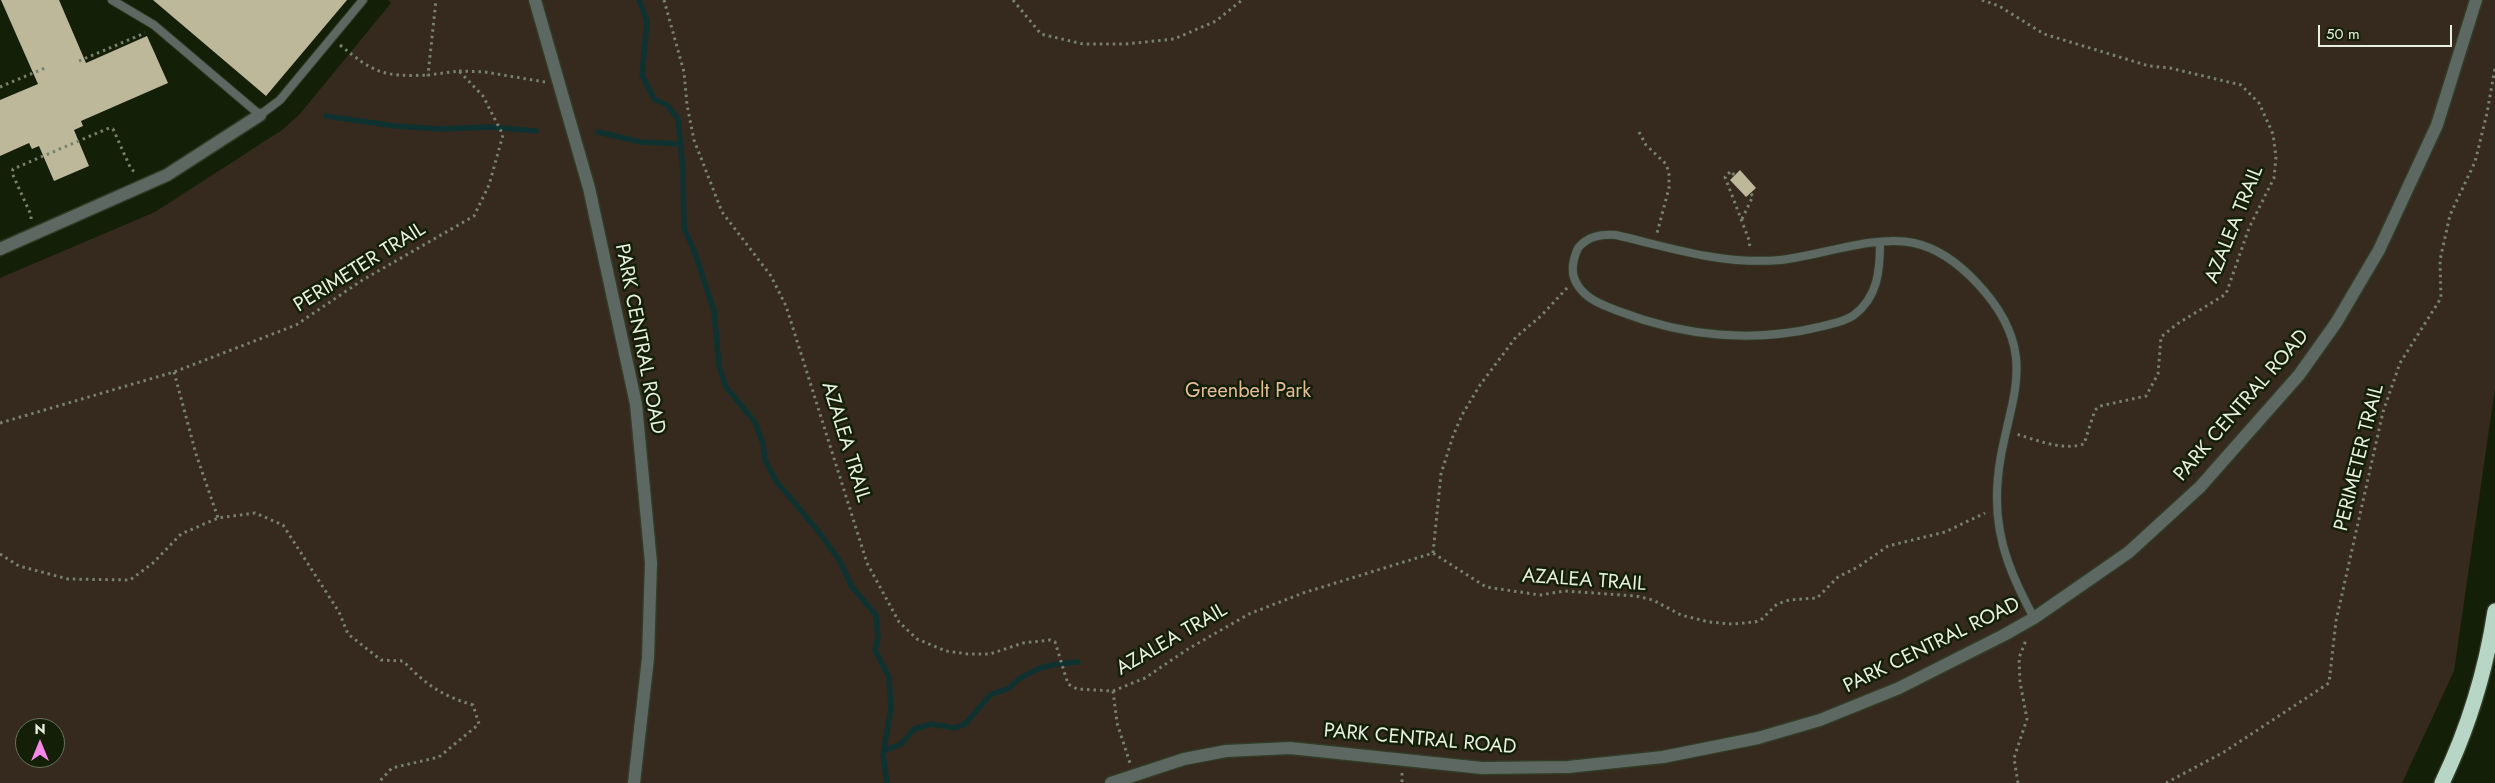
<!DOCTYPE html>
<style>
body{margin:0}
#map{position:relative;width:2495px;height:783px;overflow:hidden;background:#141f08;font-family:Jost,sans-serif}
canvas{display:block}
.north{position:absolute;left:15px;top:718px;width:50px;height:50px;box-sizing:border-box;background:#141f08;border:1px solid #68725e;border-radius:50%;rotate:0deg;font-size:14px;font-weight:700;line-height:20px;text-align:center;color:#e7efe0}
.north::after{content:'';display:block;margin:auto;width:18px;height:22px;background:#f987e9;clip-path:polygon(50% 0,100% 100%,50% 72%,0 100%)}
.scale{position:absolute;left:2318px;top:25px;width:134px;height:22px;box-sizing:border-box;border:2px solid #e7efe0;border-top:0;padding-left:6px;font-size:15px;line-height:18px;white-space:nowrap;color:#e7efe0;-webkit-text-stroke:4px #141f08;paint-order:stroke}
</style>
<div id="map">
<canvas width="2495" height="783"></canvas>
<div class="north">N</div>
<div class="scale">50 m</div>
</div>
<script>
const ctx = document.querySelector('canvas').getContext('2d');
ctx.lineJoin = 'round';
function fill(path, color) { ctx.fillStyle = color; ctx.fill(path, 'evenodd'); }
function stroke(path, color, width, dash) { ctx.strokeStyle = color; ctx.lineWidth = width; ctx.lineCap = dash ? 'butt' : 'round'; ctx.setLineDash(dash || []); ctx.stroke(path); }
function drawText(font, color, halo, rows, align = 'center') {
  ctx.font = font + ' Jost,sans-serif'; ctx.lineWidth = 5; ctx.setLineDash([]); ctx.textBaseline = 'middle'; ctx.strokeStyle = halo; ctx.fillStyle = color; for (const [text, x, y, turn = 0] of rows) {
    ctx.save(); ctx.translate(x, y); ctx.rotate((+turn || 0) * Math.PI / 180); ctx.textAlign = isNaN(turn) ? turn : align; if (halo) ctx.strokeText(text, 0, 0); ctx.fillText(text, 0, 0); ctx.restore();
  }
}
fill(new Path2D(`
 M 388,0 L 2495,0 L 2495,388 L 2454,671 L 2402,783 L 0,783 L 0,278 L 155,212 L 282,130 L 299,115 L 387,8 L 391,3 ZM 25,728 L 55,728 L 55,758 L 25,758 Z`), '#362a1f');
stroke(new Path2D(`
 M 639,0 L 647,21 L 642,75 L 654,99 L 667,105 L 678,119 L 683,171 L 684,228 L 695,253 L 714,311 L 719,366 L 726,387 L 755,422 L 763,444 L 765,460 L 776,481 L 819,532 L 839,560 L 852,587 L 876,615 L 878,637 L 875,650 L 889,677 L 891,709 L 883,754 L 887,783
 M 326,116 L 395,126 L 441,129 L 490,127 L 536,131
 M 598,132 L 641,142 L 681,144
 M 884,751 L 901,744 L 914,729 L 932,724 L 955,728 L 965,724 L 990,695 L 1009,688 L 1020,678 L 1040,668 L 1057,664 L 1078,662`), '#0f3231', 5.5);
fill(new Path2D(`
 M 1,0 L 59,0 L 86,63 L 147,36 L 168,83 L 81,121 L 83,126 L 74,130 L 89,166 L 54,181 L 39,146 L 32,149 L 29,143 L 0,156 L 0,100 L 38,84 Z
 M 153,0 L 347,0 L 266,96 Z
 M 1740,170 L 1756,188 L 1746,197 L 1730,180 Z`), '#beb89b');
const lane = new Path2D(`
 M 112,0 L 154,25 L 260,115 L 280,100 L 363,0
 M 1880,243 C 1880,270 1878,297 1854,315 C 1845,322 1830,324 1819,327 C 1753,343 1683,336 1621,312 C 1605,306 1586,300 1577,284 C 1570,273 1573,259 1578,248 C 1588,236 1601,234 1616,235 C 1672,248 1722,265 1780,260 C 1819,256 1876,234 1914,243 C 1938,248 1961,266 1977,283 C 2053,364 1996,411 1997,500 C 1997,544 2014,581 2034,618`);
const street = new Path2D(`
 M 535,0 L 589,188 L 636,404 L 651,563 L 648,658 L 634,783
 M 0,249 L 167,175 L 260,115
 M 1111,783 L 1184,759 L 1226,751 L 1290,748 L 1482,768 L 1568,767 L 1663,757 L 1758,738 L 1820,720 L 1899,688 L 2004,635 L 2034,618 L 2129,552 L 2200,487 L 2299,375 L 2336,323 L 2379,250 L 2437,125 L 2476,0`);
const highway = new Path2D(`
 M 2442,783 C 2468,729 2486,670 2495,611`);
stroke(lane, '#323c26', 10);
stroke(street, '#323c26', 15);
stroke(highway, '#323c26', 18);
stroke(new Path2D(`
 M 664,0 L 684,72 L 687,105 L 694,140 L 722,212 L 771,276 L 786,306 L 867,563 L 899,622 L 917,639 L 946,651 L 968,654 L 990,654 L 1023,643 L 1050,640 L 1055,642 L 1068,684 L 1077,689 L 1113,691 L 1145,678 L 1188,649 L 1249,614 L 1303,593 L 1433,553 L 1486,587 L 1540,595 L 1565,591 L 1636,596 L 1653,600 L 1681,615 L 1709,622 L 1732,624 L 1755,622 L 1761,620 L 1777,604 L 1789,600 L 1817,598 L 1838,577 L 1858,567 L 1888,546 L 1945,532 L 1985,513
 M 1013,0 L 1041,34 L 1083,44 L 1126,44 L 1174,39 L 1216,21 L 1242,0
 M 1982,0 L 1999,6 L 2044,34 L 2149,66 L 2170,68 L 2241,85 L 2259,103 L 2273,134 L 2276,157 L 2274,178 L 2249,228 L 2226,294 L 2177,324 L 2161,337 L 2158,374 L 2146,396 L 2100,406 L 2095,410 L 2084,444 C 2062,451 2037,440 2016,434
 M 340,45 C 374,73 383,77 428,75
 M 79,61 L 145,33
 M 459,71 L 485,72 L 545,82
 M 0,87 L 45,68
 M 1639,132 L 1646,145 L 1666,164 L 1669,173 L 1669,188 L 1657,233
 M 1734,175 L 1731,171 L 1725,177 L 1749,240 L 1750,248
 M 31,219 L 31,215 L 12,173 L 13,169 L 109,128 L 113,129 L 131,169 L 136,173
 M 1742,219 L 1753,196 L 1750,193
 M 174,372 L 196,454 L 218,518
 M 0,423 L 174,372 L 296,325 L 361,281 L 474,216 L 489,185 L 503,135 L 483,96 L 459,71 L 428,75 L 436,0
 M 1433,553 L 1441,474 L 1453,436 L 1462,415 L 1480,385 L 1516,337 L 1541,316 L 1567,288
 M 0,554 L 19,566 L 68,579 L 130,580 L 153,563 L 181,534 L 218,518 L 255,513 L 283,525 L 339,612 L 348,634 L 381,660 L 403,661 C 427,685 440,695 473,705 L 479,724 L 439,757 L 392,768 L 378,783
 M 1113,691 L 1117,723 L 1130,763
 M 1402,773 L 1402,783
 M 2018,783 L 2014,758 L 2027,719 L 2020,682 L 2019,658 L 2026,640
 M 2166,783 L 2224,752 L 2329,683 L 2336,621 L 2383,412 L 2400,363 L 2441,298 L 2440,260 L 2450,215 L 2475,162 L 2487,113 L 2495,68`), '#77816e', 3, [2.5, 4]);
stroke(lane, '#5c6861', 8);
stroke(street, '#5c6861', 12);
stroke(highway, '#b8d6c5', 15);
drawText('20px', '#e7efe0', '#141f08', [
 ["AZALEA TRAIL",2235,225,-68],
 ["PERIMETER TRAIL",360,268,-32],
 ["PARK CENTRAL ROAD",639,339,79],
 ["PARK CENTRAL ROAD",2242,406,-49],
 ["AZALEA TRAIL",845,442,73],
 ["PERIMETER TRAIL",2360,458,-76],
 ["AZALEA TRAIL",1584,581,4],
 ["AZALEA TRAIL",1172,640,-30],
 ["PARK CENTRAL ROAD",1932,646,-26],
 ["PARK CENTRAL ROAD",1420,740,5]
]);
drawText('20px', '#e5bc94', '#141f08', [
 ["Greenbelt Park",1248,392]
]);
</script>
